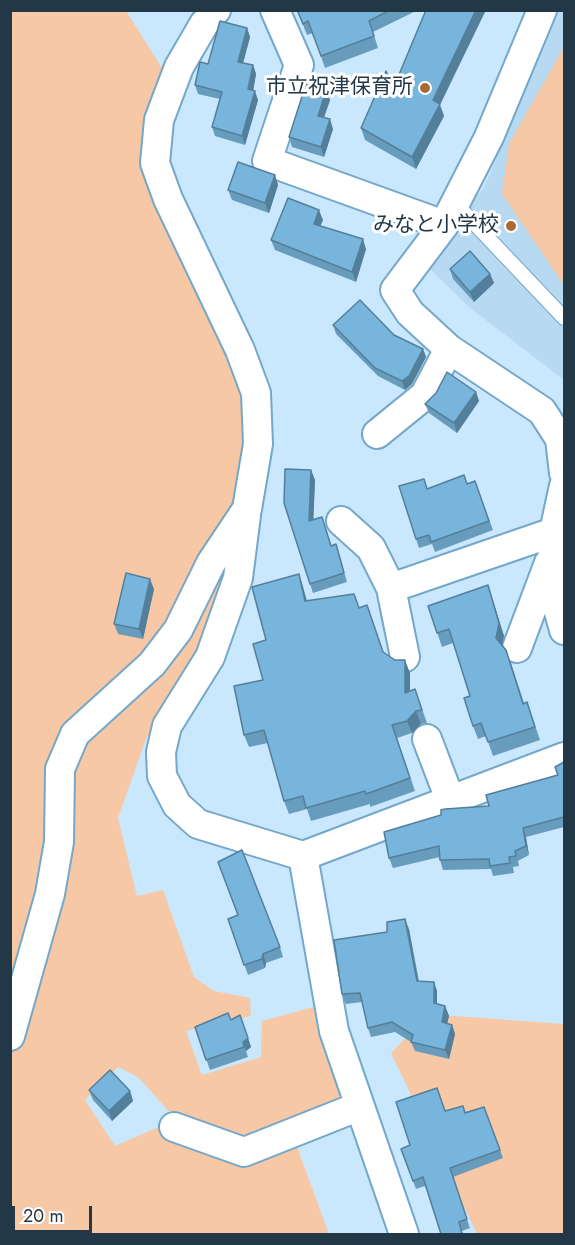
<!DOCTYPE html>
<meta charset="utf-8">
<style>
body{margin:0}
#map{position:relative;width:575px;height:1245px;overflow:hidden;background:#c9e8fe;font-family:Jost,sans-serif}
canvas{display:block}
.frame{position:absolute;inset:0;border:12px solid #233846;pointer-events:none}
.scale{position:absolute;left:12px;top:1206px;width:80px;height:27px;box-sizing:border-box;border:3px solid #233846;border-top:0;padding-left:8px;font-size:18px;line-height:21px;white-space:nowrap;color:#233846;-webkit-text-stroke:4px #fff;paint-order:stroke}
</style>
<div id="map">
<canvas width="575" height="1245"></canvas>
<div class="frame"></div>
<div class="scale">20 m</div>
</div>
<script>
const ctx = document.querySelector('canvas').getContext('2d');
ctx.lineJoin = 'round';
function fill(path, color) { ctx.fillStyle = color; ctx.fill(path, 'evenodd'); }
function stroke(path, color, width, dash) { ctx.strokeStyle = color; ctx.lineWidth = width; ctx.lineCap = dash ? 'butt' : 'round'; ctx.setLineDash(dash || []); ctx.stroke(path); }
function drawText(font, color, halo, rows, align = 'center') {
  ctx.font = font + ' Jost,"Noto Sans JP",sans-serif'; ctx.lineWidth = 6; ctx.setLineDash([]); ctx.textBaseline = 'middle'; ctx.strokeStyle = halo; ctx.fillStyle = color; for (const [text, x, y, turn = 0] of rows) {
    ctx.save(); ctx.translate(x, y); ctx.rotate((+turn || 0) * Math.PI / 180); ctx.textAlign = isNaN(turn) ? turn : align; if (halo) ctx.strokeText(text, 0, 0); ctx.fillText(text, 0, 0); ctx.restore();
  }
}
fill(new Path2D(`
 M 559,11 L 564,11 L 564,380 L 470,308 L 429,268 L 485,185 Z`), '#b7daf2');
fill(new Path2D(`
 M 10,11 L 126,11 L 164,71 L 147,141 L 250,394 L 231,576 L 205,654 L 146,739 L 118,818 L 137,896 L 163,890 L 194,977 L 214,991 L 250,998 L 251,1016 L 186,1031 L 202,1075 L 261,1057 L 262,1021 L 317,1006 L 350,1101 L 249,1144 L 172,1115 L 138,1077 L 118,1067 L 85,1100 L 115,1146 L 156,1128 L 242,1160 L 295,1141 L 329,1234 L 11,1234 Z
 M 564,47 L 564,285 L 502,194 L 509,144 Z
 M 428,1014 L 564,1024 L 564,1234 L 477,1234 L 391,1053 Z`), '#f7c8a5');
const lane = new Path2D(`
 M 455,203 L 564,318`);
const street = new Path2D(`
 M 275,10 L 299,65 L 267,161 L 444,225
 M 542,10 L 489,137 L 444,225 L 395,290 L 410,313 L 449,349 L 542,411 L 560,439 L 564,473
 M 377,434 L 425,395 L 449,349
 M 564,486 L 554,532 L 551,583 L 564,630
 M 246,515 L 238,578 L 210,657 L 167,726 L 161,752 L 162,776 L 177,805 L 198,824 L 303,856 L 564,757
 M 341,521 L 371,548 L 391,588 L 405,657
 M 391,588 L 554,532
 M 517,648 L 549,563
 M 427,739 L 451,802
 M 303,856 L 334,1031 L 404,1234
 M 10,1036 L 50,894 L 59,842 L 60,769 L 75,734 L 152,664 L 178,630 L 211,563 L 247,509 L 258,444 L 256,393 L 240,350 L 168,199 L 155,163 L 159,120 L 179,67 L 204,24 L 216,10
 M 174,1127 L 244,1152 L 355,1108 L 359,1104`);
stroke(lane, '#74a7c9', 16);
stroke(street, '#74a7c9', 32);
stroke(lane, '#fff', 14);
stroke(street, '#fff', 28);
fill(new Path2D(`
 M 297,10 L 418,10 L 373,32 L 378,48 L 325,68 L 313,33 L 307,35 Z
 M 247,28 L 250,37 L 243,63 L 253,65 L 256,74 L 253,90 L 258,100 L 245,145 L 215,136 L 212,127 L 220,99 L 198,94 L 195,85 L 208,64 Z
 M 393,89 L 440,105 L 444,116 L 416,169 L 365,140 L 361,128 Z
 M 326,91 L 330,100 L 324,118 L 333,129 L 324,157 L 292,147 L 289,137 Z
 M 275,175 L 278,185 L 269,213 L 232,200 L 228,190 Z
 M 323,220 L 320,226 L 366,249 L 356,282 L 275,250 L 271,240 Z
 M 450,269 L 490,274 L 494,283 L 474,302 L 453,279 Z
 M 333,325 L 394,335 L 423,349 L 426,357 L 412,384 L 405,390 L 378,376 L 336,334 Z
 M 476,392 L 479,401 L 457,433 L 429,413 L 425,404 Z
 M 311,470 L 315,480 L 313,519 L 322,517 L 331,545 L 339,554 L 347,582 L 313,593 L 310,584 Z
 M 475,481 L 493,530 L 435,552 L 432,544 L 419,548 L 416,539 L 428,489 L 467,484 Z
 M 299,574 L 303,587 L 307,601 L 359,608 L 383,652 L 410,673 L 410,691 L 415,689 L 427,723 L 421,724 L 412,733 L 397,738 L 415,791 L 370,807 L 370,804 L 311,821 L 307,809 L 289,814 L 284,801 L 268,743 L 249,747 L 244,735 L 263,680 L 266,640 Z
 M 488,585 L 504,636 L 502,645 L 511,663 L 524,703 L 527,702 L 540,740 L 493,756 L 486,736 L 478,739 L 473,726 L 470,696 L 453,643 L 442,647 L 428,606 Z
 M 154,589 L 143,639 L 118,634 L 114,624 Z
 M 564,762 L 564,827 L 526,837 L 529,855 L 518,861 L 519,866 L 513,867 L 514,873 L 493,876 L 491,869 L 443,870 L 440,860 L 440,857 L 393,868 L 389,858 L 489,806 L 558,775 Z
 M 228,919 L 280,947 L 283,957 L 266,963 L 265,968 L 248,975 Z
 M 409,929 L 419,981 L 434,982 L 437,991 L 437,1004 L 445,1006 L 449,1016 L 447,1024 L 452,1025 L 455,1034 L 449,1059 L 415,1051 L 411,1042 L 395,1032 L 371,1037 L 368,1028 L 362,1002 L 346,1004 L 342,994 Z
 M 240,1015 L 251,1047 L 246,1051 L 248,1057 L 210,1070 L 195,1027 L 231,1020 Z
 M 89,1090 L 130,1091 L 133,1101 L 112,1121 L 93,1100 Z
 M 484,1107 L 503,1158 L 453,1177 L 470,1228 L 462,1231 L 463,1234 L 441,1234 L 425,1186 L 416,1189 L 401,1149 L 410,1145 L 445,1111 L 465,1112 Z`), '#679cbd');
fill(new Path2D(`
 M 476,10 L 486,10 L 440,105 L 444,116 L 416,169 L 412,157 L 433,100 Z
 M 247,28 L 250,37 L 241,71 L 238,62 Z
 M 253,65 L 256,74 L 252,98 L 248,89 Z
 M 255,91 L 258,100 L 245,145 L 242,136 Z
 M 326,91 L 330,100 L 321,125 L 318,116 Z
 M 330,119 L 333,129 L 324,157 L 321,147 Z
 M 275,175 L 278,185 L 269,213 L 265,203 Z
 M 319,210 L 323,220 L 317,233 L 314,224 Z
 M 363,239 L 366,249 L 356,282 L 352,272 Z
 M 490,274 L 494,283 L 474,302 L 470,292 Z
 M 423,349 L 426,357 L 412,384 L 405,390 L 402,381 Z
 M 476,392 L 479,401 L 457,433 L 454,423 Z
 M 311,470 L 315,480 L 313,530 L 309,521 Z
 M 299,574 L 303,587 L 310,614 L 305,601 Z
 M 150,579 L 154,589 L 143,639 L 139,629 Z
 M 488,585 L 504,636 L 501,651 L 496,638 Z
 M 405,660 L 410,673 L 410,705 L 405,693 Z
 M 416,711 L 421,724 L 412,733 L 407,721 Z
 M 523,828 L 526,837 L 529,855 L 526,846 Z
 M 405,919 L 409,929 L 420,991 L 417,981 Z
 M 263,954 L 266,963 L 265,968 L 262,959 Z
 M 434,982 L 437,991 L 437,1013 L 434,1003 Z
 M 445,1006 L 449,1016 L 445,1032 L 442,1022 Z
 M 452,1025 L 455,1034 L 449,1059 L 445,1050 Z
 M 248,1038 L 251,1047 L 246,1051 L 248,1057 L 243,1042 Z
 M 130,1091 L 133,1101 L 112,1121 L 109,1111 Z`), '#547f9a');
const building = new Path2D(`
 M 297,10 L 390,10 L 369,21 L 374,36 L 321,56 L 308,21 L 303,24 Z
 M 426,10 L 476,10 L 433,100 L 440,104 L 412,157 L 361,128 L 386,71 L 393,89 Z
 M 220,21 L 247,28 L 238,62 L 253,65 L 248,89 L 255,91 L 242,136 L 212,127 L 222,92 L 195,85 L 200,62 L 208,64 Z
 M 306,84 L 326,91 L 318,116 L 330,119 L 321,147 L 289,137 Z
 M 238,162 L 275,175 L 265,203 L 228,190 Z
 M 288,198 L 319,210 L 314,224 L 363,239 L 352,272 L 271,240 Z
 M 470,251 L 490,274 L 470,292 L 450,269 Z
 M 360,300 L 394,335 L 423,349 L 409,376 L 402,381 L 375,368 L 333,325 Z
 M 447,372 L 476,392 L 454,423 L 425,404 L 436,393 Z
 M 285,469 L 311,470 L 309,521 L 322,517 L 331,546 L 336,544 L 344,573 L 310,584 L 284,503 Z
 M 464,475 L 467,484 L 475,481 L 489,521 L 431,542 L 429,535 L 416,539 L 399,486 L 424,479 L 427,489 Z
 M 126,573 L 150,579 L 139,629 L 114,624 Z
 M 299,574 L 305,601 L 354,594 L 359,608 L 367,605 L 383,652 L 395,660 L 405,660 L 405,693 L 415,689 L 422,710 L 416,711 L 407,721 L 392,725 L 410,778 L 366,794 L 365,791 L 306,808 L 303,796 L 284,801 L 264,730 L 244,735 L 234,686 L 263,680 L 253,644 L 266,640 L 252,587 Z
 M 488,585 L 499,623 L 496,638 L 506,650 L 523,704 L 527,702 L 535,727 L 488,742 L 481,723 L 473,726 L 464,698 L 470,696 L 449,629 L 437,633 L 428,606 Z
 M 564,762 L 564,817 L 523,828 L 526,846 L 515,851 L 516,856 L 509,857 L 510,863 L 490,866 L 489,859 L 440,860 L 439,846 L 389,858 L 384,832 L 441,815 L 441,810 L 445,809 L 489,806 L 486,795 L 558,775 L 555,767 Z
 M 242,850 L 280,947 L 263,954 L 262,959 L 244,965 L 228,919 L 238,915 L 218,862 Z
 M 405,919 L 417,981 L 434,982 L 434,1003 L 445,1006 L 442,1022 L 452,1025 L 445,1050 L 411,1042 L 413,1035 L 392,1022 L 368,1028 L 360,993 L 342,994 L 334,940 L 387,932 L 387,922 Z
 M 228,1013 L 231,1020 L 240,1015 L 248,1038 L 243,1042 L 244,1047 L 206,1060 L 195,1027 Z
 M 110,1070 L 130,1091 L 109,1111 L 89,1090 Z
 M 437,1088 L 445,1111 L 463,1106 L 465,1113 L 484,1107 L 500,1150 L 450,1168 L 467,1219 L 459,1222 L 462,1234 L 441,1234 L 423,1177 L 413,1181 L 401,1149 L 410,1145 L 396,1102 Z`);
fill(building, '#78b5dc');
stroke(building, '#547f9a', 1.5);
for (const [x, y, r, color] of [
 [425,88,6,"#ab6a34"],
 [511,226,6,"#ab6a34"]
]) { const dot = new Path2D(); dot.arc(x, y, r, 0, 2 * Math.PI); ctx.fillStyle = color; ctx.fill(dot); stroke(dot, '#fff', 2); }
drawText('21px', '#233846', '#fff', [
 ["市立祝津保育所",413,88],
 ["みなと小学校",499,226]
], 'right');
</script>
